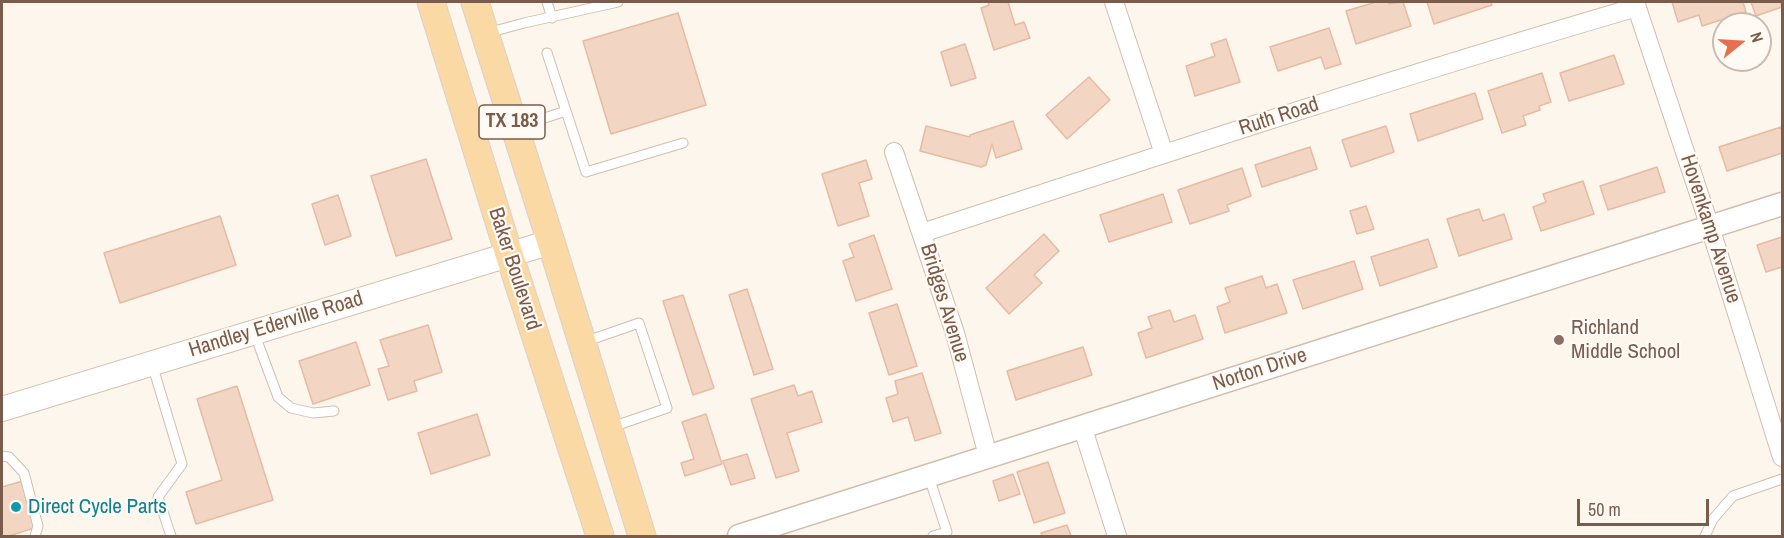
<!DOCTYPE html>
<style>
body{margin:0}
#map{position:relative;width:1784px;height:538px;overflow:hidden;background:#fdf6ec;font-family:"Archivo Narrow",sans-serif}
canvas{display:block}
.frame{position:absolute;inset:0;border:3px solid #7a5c4d;pointer-events:none}
.north{position:absolute;left:1712px;top:12px;width:60px;height:60px;box-sizing:border-box;background:#fffaf3;border:2px solid #cabbb1;border-radius:50%;rotate:72deg;font-size:16px;font-weight:700;line-height:24px;text-align:center;color:#7a5c4d}
.north::after{content:'';display:block;margin:auto;width:21px;height:27px;background:#e76f51;clip-path:polygon(50% 0,100% 100%,50% 72%,0 100%)}
.scale{position:absolute;left:1577px;top:499px;width:132px;height:27px;box-sizing:border-box;border:3px solid #7a5c4d;border-top:0;padding-left:8px;font-size:18px;line-height:21px;white-space:nowrap;color:#7a5c4d;-webkit-text-stroke:4px #fffaf3;paint-order:stroke}
</style>
<div id="map">
<canvas width="1784" height="538"></canvas>
<div class="frame"></div>
<div class="north">N</div>
<div class="scale">50 m</div>
</div>
<script>
const ctx = document.querySelector('canvas').getContext('2d');
ctx.lineJoin = 'round';
function fill(path, color) { ctx.fillStyle = color; ctx.fill(path, 'evenodd'); }
function stroke(path, color, width, dash) { ctx.strokeStyle = color; ctx.lineWidth = width; ctx.lineCap = dash ? 'butt' : 'round'; ctx.setLineDash(dash || []); ctx.stroke(path); }
function drawText(font, color, halo, rows, align = 'center') {
  ctx.font = font + ' "Archivo Narrow",sans-serif'; ctx.lineWidth = 4.5; ctx.setLineDash([]); ctx.textBaseline = 'middle'; ctx.strokeStyle = halo; ctx.fillStyle = color; for (const [text, x, y, turn = 0] of rows) {
    ctx.save(); ctx.translate(x, y); ctx.rotate((+turn || 0) * Math.PI / 180); ctx.textAlign = isNaN(turn) ? turn : align; if (halo) ctx.strokeText(text, 0, 0); ctx.fillText(text, 0, 0); ctx.restore();
  }
}
const building = new Path2D(`
 M 988,2 L 1008,2 L 1015,25 L 1024,22 L 1030,38 L 994,50 L 981,8 L 989,5 Z
 M 1376,2 L 1388,2 L 1389,4 L 1403,2 L 1411,26 L 1356,44 L 1346,11 Z
 M 1427,2 L 1491,2 L 1492,5 L 1434,24 Z
 M 1672,2 L 1743,2 L 1746,12 L 1702,26 L 1699,15 L 1678,22 Z
 M 1751,2 L 1780,2 L 1782,7 L 1756,16 Z
 M 678,13 L 706,105 L 611,134 L 583,41 Z
 M 1329,28 L 1341,64 L 1325,69 L 1321,57 L 1278,71 L 1270,47 Z
 M 1226,39 L 1240,82 L 1195,96 L 1186,66 L 1215,56 L 1211,44 Z
 M 965,44 L 976,78 L 951,86 L 941,52 Z
 M 1614,55 L 1624,84 L 1569,101 L 1560,73 Z
 M 1542,73 L 1551,102 L 1539,106 L 1540,110 L 1523,116 L 1526,125 L 1502,133 L 1488,91 Z
 M 1089,77 L 1110,100 L 1067,139 L 1046,115 Z
 M 1475,93 L 1483,119 L 1418,141 L 1410,114 Z
 M 1013,121 L 1022,149 L 996,158 L 992,144 L 986,165 L 981,167 L 920,151 L 926,126 L 970,137 L 970,135 Z
 M 1386,126 L 1394,152 L 1351,167 L 1342,140 Z
 M 1781,127 L 1782,132 L 1782,153 L 1727,171 L 1719,147 Z
 M 1310,147 L 1317,169 L 1262,187 L 1255,165 Z
 M 426,159 L 452,239 L 396,256 L 371,176 Z
 M 866,160 L 872,179 L 859,183 L 869,216 L 838,226 L 822,174 Z
 M 1657,167 L 1665,192 L 1608,210 L 1600,186 Z
 M 1242,168 L 1251,196 L 1227,205 L 1229,211 L 1190,224 L 1178,190 Z
 M 1583,181 L 1594,214 L 1541,231 L 1533,207 L 1546,202 L 1543,194 Z
 M 1163,194 L 1172,222 L 1109,242 L 1100,215 Z
 M 338,195 L 351,236 L 325,245 L 312,204 Z
 M 1366,206 L 1374,229 L 1357,234 L 1350,211 Z
 M 1479,209 L 1483,221 L 1504,214 L 1512,239 L 1459,256 L 1447,219 Z
 M 220,216 L 236,265 L 120,303 L 104,253 Z
 M 1044,234 L 1059,251 L 1034,275 L 1042,283 L 1009,314 L 986,288 Z
 M 874,235 L 892,289 L 856,301 L 843,261 L 854,257 L 849,244 Z
 M 1782,237 L 1782,267 L 1766,272 L 1757,245 Z
 M 1428,239 L 1437,267 L 1380,286 L 1371,257 Z
 M 1354,261 L 1363,289 L 1303,309 L 1293,280 Z
 M 1262,276 L 1266,288 L 1277,284 L 1287,313 L 1225,333 L 1217,307 L 1230,302 L 1225,288 Z
 M 747,289 L 773,369 L 754,375 L 729,295 Z
 M 683,295 L 714,388 L 693,395 L 663,301 Z
 M 897,304 L 917,366 L 889,375 L 869,313 Z
 M 1170,310 L 1174,322 L 1195,315 L 1203,339 L 1146,358 L 1138,333 L 1152,328 L 1148,317 Z
 M 428,325 L 442,372 L 414,381 L 417,391 L 388,400 L 378,369 L 389,366 L 380,340 Z
 M 356,342 L 370,385 L 313,404 L 299,361 Z
 M 1083,347 L 1092,375 L 1016,400 L 1007,371 Z
 M 922,373 L 941,433 L 915,441 L 908,417 L 893,422 L 886,398 L 898,394 L 895,381 Z
 M 794,385 L 798,396 L 812,391 L 822,422 L 787,433 L 799,471 L 776,478 L 751,399 Z
 M 237,386 L 273,500 L 196,524 L 186,492 L 222,480 L 197,399 Z
 M 477,414 L 490,455 L 431,474 L 418,433 Z
 M 706,414 L 722,464 L 685,476 L 681,463 L 694,459 L 682,422 Z
 M 747,454 L 755,478 L 731,485 L 723,461 Z
 M 1048,462 L 1065,513 L 1034,523 L 1017,472 Z
 M 1013,474 L 1020,494 L 999,501 L 993,481 Z
 M 23,481 L 37,527 L 9,536 L 2,536 L 2,487 Z
 M 1067,525 L 1071,536 L 1042,536 L 1041,533 Z`);
fill(building, '#f3d5c3');
stroke(building, '#e6bba3', 1.5);
const service = new Path2D(`
 M 547,2 L 552,18
 M 487,33 L 524,23 L 618,2
 M 547,53 L 566,111
 M 517,127 L 566,111 L 586,172 L 683,143
 M 255,335 L 278,397 L 291,408 L 313,413 L 334,411
 M 584,342 L 639,323 L 667,408 L 612,427
 M 152,364 L 182,464 L 158,497 L 171,536
 M 2,456 L 9,457 L 24,473 L 38,526 L 35,536
 M 929,477 L 947,532 L 933,536
 M 1705,536 L 1713,519 L 1733,496 L 1782,479`);
const minor = new Path2D(`
 M 1114,2 L 1164,154
 M 1635,2 L 1710,227 L 1782,457
 M 894,152 L 955,333 L 988,456
 M 922,233 C 1160,155 1397,77 1637,7
 M 1082,426 L 1117,536`);
const tertiary = new Path2D(`
 M 739,536 L 1782,204`);
const secondary = new Path2D(`
 M 2,409 L 551,242`);
const primary = new Path2D(`
 M 431,2 L 509,254 L 600,536
 M 475,2 L 551,242 L 642,536`);
stroke(service, '#d1beb0', 11);
stroke(minor, '#d1beb0', 20);
stroke(tertiary, '#d1beb0', 25);
stroke(secondary, '#d6c0b0', 26);
stroke(primary, '#dad1cd', 29);
stroke(service, '#fff', 9);
stroke(minor, '#fff', 18);
stroke(tertiary, '#fff', 22);
stroke(secondary, '#fff', 24);
stroke(primary, '#fbd9a5', 27);
for (const [x, y, r, color] of [
 [1559,340,6,"#8d6e63"],
 [16,507,6,"#0f9aa8"]
]) { const dot = new Path2D(); dot.arc(x, y, r, 0, 2 * Math.PI); ctx.fillStyle = color; ctx.fill(dot); stroke(dot, '#fffaf3', 2); }
for (const [x, y, w] of [
 [512,122,66]
]) { const box = new Path2D(); box.roundRect(x - w / 2, y - 17, w, 34, 4.5); ctx.fillStyle = '#fffaf3'; ctx.fill(box); stroke(box, '#7a5c4d', 1.5); }
drawText('bold 20px', '#7a5c4d', null, [
 ["TX 183",512,122]
]);
drawText('21px', '#7a5c4d', '#fffaf3', [
 ["Ruth Road",1279,117,-18],
 ["Hovenkamp Avenue",1710,229,72],
 ["Baker Boulevard",514,269,72],
 ["Bridges Avenue",944,303,73],
 ["Handley Ederville Road",276,325,-17],
 ["Norton Drive",1260,370,-18]
]);
drawText('21px', '#785e54', '#fffaf3', [
 ["Richland",1571,328],
 ["Middle School",1571,352]
], 'left');
drawText('21px', '#0d838f', '#fffaf3', [
 ["Direct Cycle Parts",28,507]
], 'left');
</script>
